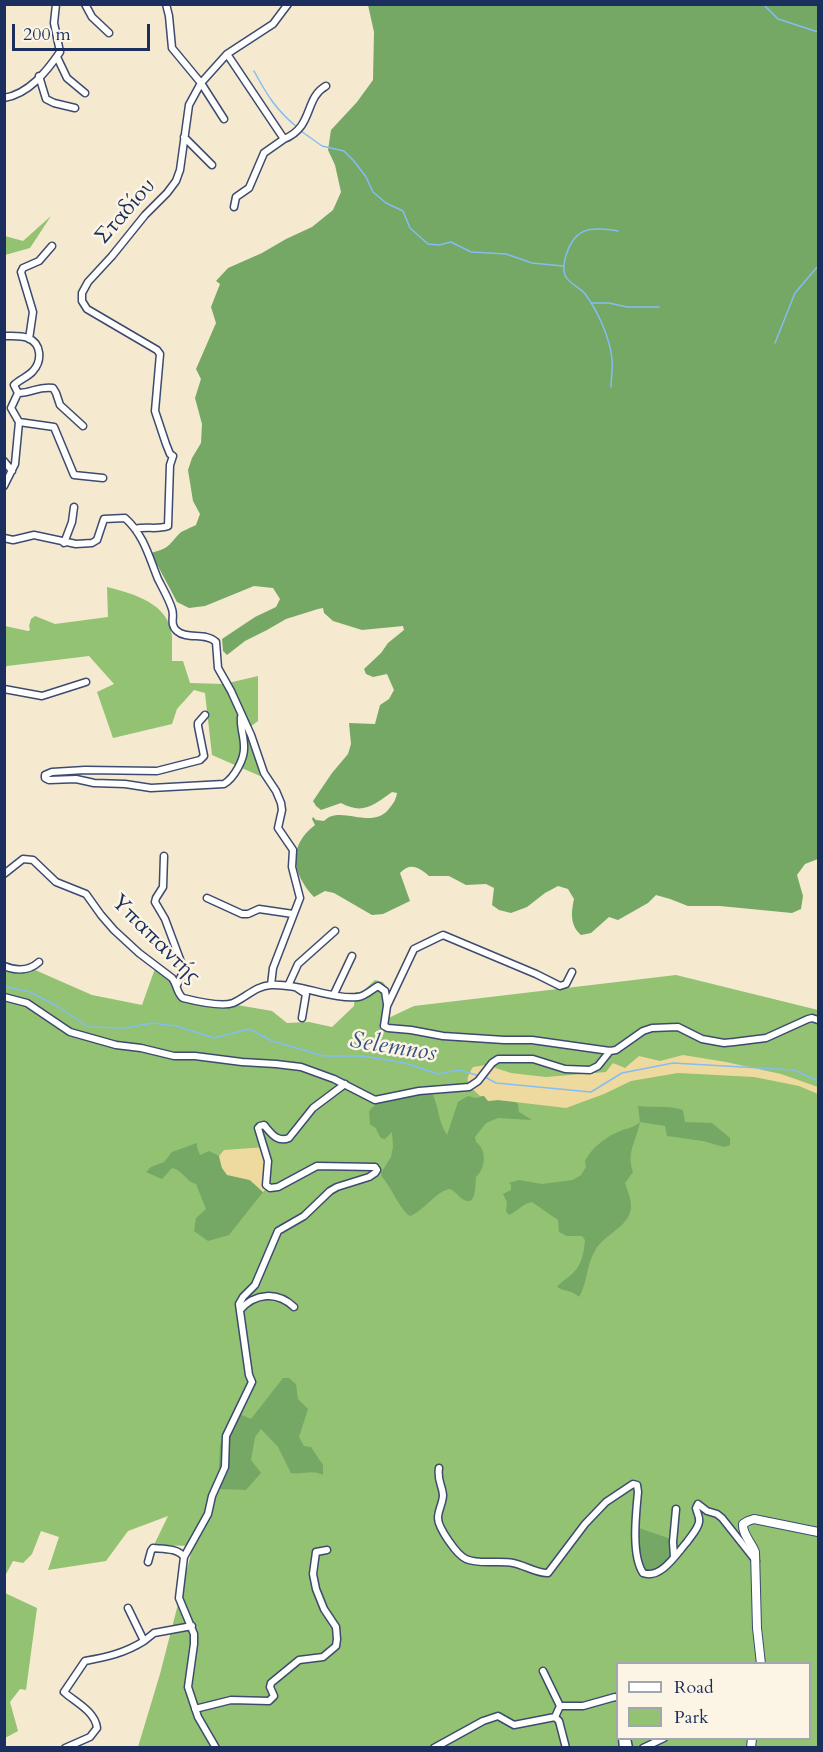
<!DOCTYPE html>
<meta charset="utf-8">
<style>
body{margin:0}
#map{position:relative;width:823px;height:1752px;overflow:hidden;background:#f5e9d0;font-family:Cardo,serif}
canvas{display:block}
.frame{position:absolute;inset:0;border:6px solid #1b2f5e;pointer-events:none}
.legend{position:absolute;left:616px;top:1662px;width:195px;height:78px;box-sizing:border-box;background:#fcf5e5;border:2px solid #a2a6af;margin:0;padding:8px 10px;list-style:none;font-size:18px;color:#1b2f5e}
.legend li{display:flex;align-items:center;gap:12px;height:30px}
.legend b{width:30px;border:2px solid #a2a6af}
.scale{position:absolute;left:12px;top:24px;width:138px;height:27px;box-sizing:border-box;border:3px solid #1b2f5e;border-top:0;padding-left:8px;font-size:18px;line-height:21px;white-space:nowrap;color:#1b2f5e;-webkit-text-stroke:4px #fcf5e5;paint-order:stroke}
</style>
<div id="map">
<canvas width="823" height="1752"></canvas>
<div class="frame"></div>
<ul class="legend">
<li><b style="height:8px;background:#fff"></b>Road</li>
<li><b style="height:16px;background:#92c272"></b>Park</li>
</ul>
<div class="scale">200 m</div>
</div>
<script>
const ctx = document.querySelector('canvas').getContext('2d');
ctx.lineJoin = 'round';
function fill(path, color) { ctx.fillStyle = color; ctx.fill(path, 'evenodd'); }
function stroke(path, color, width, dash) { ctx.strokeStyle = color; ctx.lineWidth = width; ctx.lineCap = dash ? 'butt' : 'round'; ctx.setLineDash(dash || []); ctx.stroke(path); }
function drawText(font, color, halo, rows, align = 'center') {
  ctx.font = font + ' Cardo,serif'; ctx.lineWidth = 5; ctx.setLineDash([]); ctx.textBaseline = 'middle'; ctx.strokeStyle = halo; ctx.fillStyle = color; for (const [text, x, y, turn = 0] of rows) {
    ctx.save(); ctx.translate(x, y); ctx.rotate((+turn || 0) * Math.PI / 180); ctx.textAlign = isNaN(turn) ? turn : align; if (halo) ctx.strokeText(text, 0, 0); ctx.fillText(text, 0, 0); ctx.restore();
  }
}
fill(new Path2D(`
 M 51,216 L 30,248 L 5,255 L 5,236 L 23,241 Z
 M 107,587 C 134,594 169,603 172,636 C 172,644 172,653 172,661 L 183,661 L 190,683 L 224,684 L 258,676 L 258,721 L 250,727 L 260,776 L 212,755 L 205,693 L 194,690 L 177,709 L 172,724 L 113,738 L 97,692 L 114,684 L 89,656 L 7,666 L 5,669 L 5,626 L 28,631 L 30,630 L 29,626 L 31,619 L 35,616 L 55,624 L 108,617 Z
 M 157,963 L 177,979 L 181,993 C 193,999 224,1003 236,998 L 237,1005 L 272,1011 L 287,1023 L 309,1022 L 332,1027 L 354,1006 L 355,992 L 362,992 L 375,980 L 383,982 L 389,991 L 382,1014 L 382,1021 L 414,1006 L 676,975 L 818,1010 L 818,1747 L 138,1747 L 160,1674 L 193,1546 L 154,1545 L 168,1516 L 128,1531 L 106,1561 L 48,1570 L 59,1537 L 41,1531 L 32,1554 L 23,1563 L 13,1561 L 5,1576 L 5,964 L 16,967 L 26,966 L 92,995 L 142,1005 ZM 618,1664 L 810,1664 L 810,1738 L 618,1738 Z
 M 5,1593 L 37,1608 L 26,1690 L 20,1689 L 10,1702 L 18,1731 L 5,1738 Z`), '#92c272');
fill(new Path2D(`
 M 368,5 L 818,5 L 818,859 L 805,864 L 797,875 L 803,896 L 801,909 L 792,913 L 720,906 L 688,906 L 670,899 L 656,895 L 648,903 L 618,920 L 609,917 L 591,933 L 581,935 C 570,925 571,913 574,899 L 568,889 L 558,886 L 545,893 L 527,907 L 511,913 L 499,910 L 492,905 L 494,888 L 486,884 L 466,885 L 449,876 L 429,876 C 419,867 410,862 400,873 L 410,901 L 383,914 L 372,915 L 334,893 L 325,891 L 314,897 C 292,874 287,846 315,825 L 312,819 L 313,817 L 316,820 L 324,821 C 339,804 371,830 388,810 C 393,804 396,800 397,793 L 392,792 C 374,805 363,815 341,803 L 321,810 L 316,806 L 313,801 L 332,773 L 348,754 L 351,744 L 349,723 L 375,724 L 380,705 L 389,699 L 394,690 L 387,674 L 373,677 L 366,674 L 364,669 L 381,653 L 388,643 L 404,630 L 403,626 L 362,630 L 333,621 L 324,613 L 323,608 L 318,609 L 286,619 L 267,630 L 245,641 L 227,655 L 223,651 L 222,639 L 255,617 L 276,607 L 280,599 L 273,588 L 254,586 L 205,606 L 189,608 L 177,602 L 151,553 C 169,548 167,547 179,534 C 183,530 191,528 196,525 L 200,514 L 193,501 L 188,470 L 192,458 L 201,443 L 202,424 L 195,398 L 201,379 L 196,369 L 216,323 L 211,307 L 220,284 L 216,281 L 228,268 L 262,253 L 286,239 L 312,227 L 333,210 L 341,192 L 335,165 L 328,150 L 331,130 L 357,102 L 373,80 L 374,32 Z
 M 419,1093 L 433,1095 C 439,1108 438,1121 447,1135 L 458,1102 L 468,1096 L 476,1098 L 484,1096 L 489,1101 L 498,1100 L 516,1102 L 518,1104 L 519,1112 L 532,1120 L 498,1118 L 486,1123 L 475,1137 L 476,1142 C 487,1150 486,1168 476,1177 C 475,1185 477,1210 461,1198 C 457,1195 455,1191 450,1189 C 437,1190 424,1211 410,1216 C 400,1210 392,1188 382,1177 L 381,1173 L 391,1157 L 393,1147 L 392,1132 L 385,1139 L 381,1138 C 377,1133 377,1126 370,1125 L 369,1111 L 378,1102 Z
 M 638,1106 C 654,1108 668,1105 683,1110 L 685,1122 L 712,1123 L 730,1138 L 730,1145 L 724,1147 L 703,1141 L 667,1136 L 665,1126 L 640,1122 C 636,1142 626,1152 633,1172 L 625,1183 C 627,1189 631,1199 631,1206 C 631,1226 606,1233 596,1249 C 586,1264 588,1282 579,1297 C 572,1290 565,1292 557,1287 C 562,1281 568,1278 573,1273 C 582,1265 584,1251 585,1240 L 582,1236 L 567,1236 L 559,1232 L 558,1220 L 532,1202 C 523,1203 518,1211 509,1215 L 506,1211 L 507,1202 L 503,1194 L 511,1190 L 511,1185 L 509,1183 L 519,1180 L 542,1184 L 573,1180 L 581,1175 L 586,1167 L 585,1161 C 591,1149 605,1137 618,1132 C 628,1127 630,1130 640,1122 Z
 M 197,1143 L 197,1147 L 200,1155 L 209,1151 L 219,1156 L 222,1168 L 240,1178 L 249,1180 L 263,1192 L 229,1235 L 208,1241 L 194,1231 L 196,1218 L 206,1209 L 196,1184 C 186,1182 183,1170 172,1168 L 162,1179 L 146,1172 L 151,1167 L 164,1162 L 172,1152 Z
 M 283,1378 L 289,1378 L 296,1384 L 298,1399 L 308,1409 L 299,1437 L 304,1446 L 311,1447 L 323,1465 L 323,1475 C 312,1469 303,1475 291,1473 L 278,1447 L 261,1429 L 255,1437 L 251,1460 L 261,1473 L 246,1490 L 218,1489 L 220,1445 L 233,1411 L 251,1419 Z
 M 633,1526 L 671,1539 L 670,1547 L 679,1550 L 666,1565 L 648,1576 L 639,1573 L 635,1564 Z`), '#75a864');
fill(new Path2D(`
 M 683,1055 L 726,1062 L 781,1074 L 818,1087 L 818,1094 L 799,1086 L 754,1077 L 678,1073 L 631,1081 L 604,1094 L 566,1108 L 498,1100 L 488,1101 L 484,1096 L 480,1096 C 468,1084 463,1083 473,1067 L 486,1065 L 511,1073 L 546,1077 L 606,1072 L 613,1063 L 625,1068 L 639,1056 L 660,1061 Z
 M 266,1147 L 271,1170 L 268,1182 L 269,1186 L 263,1192 L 250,1180 L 227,1175 L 222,1168 L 219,1156 L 224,1150 Z`), '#eeda9e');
stroke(new Path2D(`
 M 763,4 L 778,19 L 818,32
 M 254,71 C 267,95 276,110 298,128
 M 301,131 L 322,146 L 344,151 L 354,161 L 366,177 L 373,192 L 386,203 L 403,211 L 410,228 L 428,244 L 439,245 L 451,242 L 471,252 L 506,254 L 532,263 L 563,266
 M 591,303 L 609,303 L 627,307 L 659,307
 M 775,343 L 795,293 L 818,266
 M 611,387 C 611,378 613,368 612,359 C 610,338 598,312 586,295 C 581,288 570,284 566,277 C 562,271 564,264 565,259 C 573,228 589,226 618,231
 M 4,986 L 30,992 L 57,1006 L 88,1027 L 125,1028 L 153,1023 L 176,1026 L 214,1038 L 249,1029 L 272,1041 L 324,1056 L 362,1056 L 405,1063 L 438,1074 L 459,1070 L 480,1076
 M 485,1077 L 496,1083 L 591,1092 L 622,1073 L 673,1063 L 794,1070 L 818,1081`), '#83bdf4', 1.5);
const minor = new Path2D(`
 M 85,4 L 92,17 L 109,33
 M 166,4 L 169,16 L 172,48 L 201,83 L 224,119
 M 227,54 L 284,139 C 314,127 304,98 326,86
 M 57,57 L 67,78 L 85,93
 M 39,76 L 46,99 L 54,103 L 75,108
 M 4,98 C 29,94 47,71 60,52 L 54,23 L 56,4
 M 184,137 L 212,165
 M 234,207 L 236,197 L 249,188 L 264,153 L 284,139
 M 4,336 C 12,336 21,335 28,338 C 42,344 42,361 33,371 C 28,377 20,379 14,385 L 18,393 L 11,408 L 19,422
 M 29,339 L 33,312 L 21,272 L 23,268 L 39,261 L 52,246
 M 18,393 C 33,393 37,386 53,388 L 56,393 L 60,405 L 83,426
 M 4,461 L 12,471
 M 4,486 L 15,464 L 19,422 L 54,427 L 74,475 L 103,478
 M 135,529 C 146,526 157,530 168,526 L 170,465 L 173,456 L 170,454 L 166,444 L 155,411 L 160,354 L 157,350 L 87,309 L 82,301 L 82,293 L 88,282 L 112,256 L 145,215 L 167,193 L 176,181 L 180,170 L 189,105 L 201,83 L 227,54 L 273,24 L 288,4
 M 4,538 L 13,540 L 34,535 L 76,544 L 92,543 L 97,540 L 104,519 L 125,518 C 144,535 149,557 158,579 C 163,589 169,599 172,609 C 175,617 169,624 177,631 C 187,640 206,632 216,642 L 218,668 L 231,691 L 251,735 L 264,773 L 276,791 L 281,803 L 282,810 L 278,828 L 293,850 L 292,867 L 300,898 L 273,968 L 271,985
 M 64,543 L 72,522 L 74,507
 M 4,689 L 42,696 L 86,682
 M 205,715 L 198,723 L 198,726 L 204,756 L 200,760 L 157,771 L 85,770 L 52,772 L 45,775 L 45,778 L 49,780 L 76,779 L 94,783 L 125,784 L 151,788 L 224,784 C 234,778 245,759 244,746 C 244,736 240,727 241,717
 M 164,856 L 163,887 L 156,898 L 155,902 L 165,919 L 184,970 L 177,985
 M 4,874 L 23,859 L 33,860 L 56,882 L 86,894 L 101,915 L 114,930 L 139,953 L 172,978 C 177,984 177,994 183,998 C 195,1001 222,1007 233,1003 C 247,997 255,986 271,985 C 299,983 333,1000 358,997 C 366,996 372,989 378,986 L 385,991 L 387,1004
 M 207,898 L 242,914 L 248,914 L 259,909 L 293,914
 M 4,966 C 16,971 29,971 39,962
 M 572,972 L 566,984 L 560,986 L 536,974 L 443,935 L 414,949 L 387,1006 L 384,1026 L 388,1028 L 411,1030 L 443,1036 L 504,1040 L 532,1040 L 610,1051 L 616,1050 L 643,1031 L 652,1028 L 678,1027 L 702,1039 L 724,1043 L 734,1042 L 766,1038 L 808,1019 L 812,1018 L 818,1020
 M 288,986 L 298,964 L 335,931
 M 297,988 L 306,994 L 302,1018
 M 334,994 L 352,956
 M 4,997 L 27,1003 L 70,1032 L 116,1045 L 141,1048 L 174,1056 L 195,1056 L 242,1062 L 276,1064 L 301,1067 L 334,1079 L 375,1100 L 419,1091 L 469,1087 L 478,1081 L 492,1063 L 498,1059 L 533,1059 L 565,1069 L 590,1070 L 598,1066 L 610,1051
 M 240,1310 C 255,1293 277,1291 294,1307
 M 439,1468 C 437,1481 442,1484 443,1495 C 443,1503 438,1510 438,1518 C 438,1528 457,1555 466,1559 C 480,1565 498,1560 513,1563 C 524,1565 538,1574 548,1573 L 585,1524 L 606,1502 L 633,1484 L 637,1485 L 638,1492 C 636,1513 631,1555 643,1573 C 661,1580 677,1553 687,1542 C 691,1536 698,1529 699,1522 C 700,1517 697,1513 696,1508 L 698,1504 L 707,1511 L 717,1514 L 722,1518 L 756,1561
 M 674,1557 L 673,1542 L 676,1509
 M 148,1562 L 151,1551 L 153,1548 C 163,1549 178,1548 184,1557
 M 128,1608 L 144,1641 L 154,1633 L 192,1626
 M 543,1671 L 560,1706 L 555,1717
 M 560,1706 L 583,1706 L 615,1697 L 618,1698
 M 195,1709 L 231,1700 L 269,1701 L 274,1696 L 270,1687 L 271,1683 L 299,1660 L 323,1657 L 336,1646 L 337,1639 L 336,1627 L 324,1609 L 316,1589 L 313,1574 L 316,1552 L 327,1550
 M 622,1738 L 623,1748
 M 627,1738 L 629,1748
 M 65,1748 L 90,1737 L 97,1728 C 95,1711 75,1702 64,1692 L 85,1661 C 107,1657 125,1653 144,1641
 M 216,1748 L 198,1717 L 188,1687 L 194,1644 L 194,1634 L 179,1598 L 184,1557 L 208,1514 L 212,1496 L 225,1467 L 226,1436 L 252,1382 L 249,1375 L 239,1304 L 243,1297 L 255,1285 L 278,1231 L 304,1216 L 330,1191 L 337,1187 L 369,1177 L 375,1173 L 377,1170 L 375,1167 L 317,1166 L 278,1187 L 270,1188 L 266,1185 L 268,1161 L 258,1128 L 260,1126 L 264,1125 C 271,1133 277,1143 289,1138 L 313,1108 L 345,1084
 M 434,1748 L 483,1721 L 498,1716 L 514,1725 L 555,1717 L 559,1721 L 566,1748
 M 643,1748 L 664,1738`);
const major = new Path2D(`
 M 761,1664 L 757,1628 L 755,1552 C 752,1543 742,1534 743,1524 L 748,1521 L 754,1519 L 818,1532
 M 751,1748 L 752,1738`);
stroke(minor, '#3c4b6f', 9);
stroke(major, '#3c4b6f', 10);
stroke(minor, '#fff', 6);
stroke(major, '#fff', 8);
drawText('22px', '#1b2f5e', '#fcf5e5', [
 ["Σταδίου",126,212,-49],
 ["Υπαπαντής",155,940,45]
]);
drawText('italic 24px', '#355284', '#fcf5e5', [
 ["Selemnos",393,1048,9]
]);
</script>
